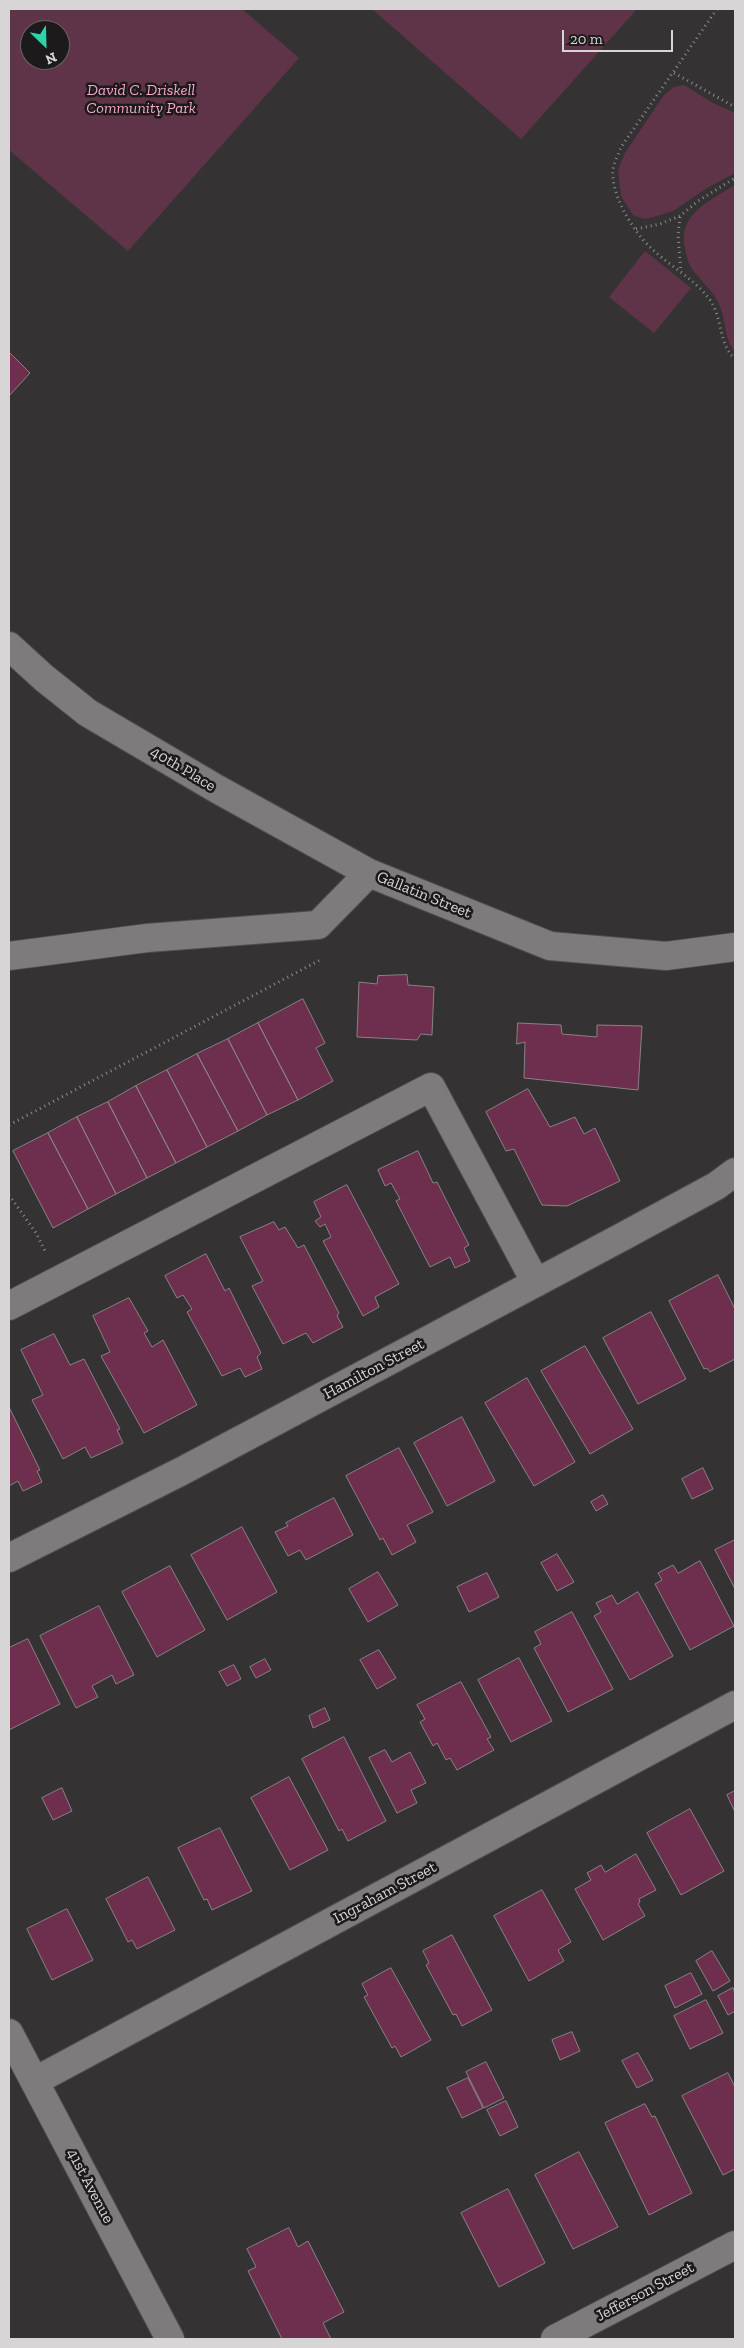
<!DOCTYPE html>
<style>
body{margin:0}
#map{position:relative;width:744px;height:2348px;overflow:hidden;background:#353233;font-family:"Zilla Slab",serif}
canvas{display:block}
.frame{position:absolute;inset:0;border:10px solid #d7d5d6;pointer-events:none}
.north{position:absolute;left:20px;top:20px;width:50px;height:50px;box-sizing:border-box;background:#1c1a1b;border:1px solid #676566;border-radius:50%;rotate:156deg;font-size:14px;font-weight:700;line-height:20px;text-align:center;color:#d7d5d6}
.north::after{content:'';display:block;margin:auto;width:18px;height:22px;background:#2ad5ac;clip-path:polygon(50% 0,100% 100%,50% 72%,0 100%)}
.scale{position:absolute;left:562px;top:30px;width:111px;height:22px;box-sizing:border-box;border:2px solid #d7d5d6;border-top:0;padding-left:6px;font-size:15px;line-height:18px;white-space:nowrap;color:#d7d5d6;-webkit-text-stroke:4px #1c1a1b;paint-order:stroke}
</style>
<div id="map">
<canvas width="744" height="2348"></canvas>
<div class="frame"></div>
<div class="north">N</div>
<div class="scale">20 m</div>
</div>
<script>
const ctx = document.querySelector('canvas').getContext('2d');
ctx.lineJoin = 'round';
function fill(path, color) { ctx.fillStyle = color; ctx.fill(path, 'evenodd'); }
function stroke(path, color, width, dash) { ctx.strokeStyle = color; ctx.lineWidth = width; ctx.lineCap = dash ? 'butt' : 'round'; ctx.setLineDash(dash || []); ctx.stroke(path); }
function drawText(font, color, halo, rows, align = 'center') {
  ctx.font = font + ' "Zilla Slab",serif'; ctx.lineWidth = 5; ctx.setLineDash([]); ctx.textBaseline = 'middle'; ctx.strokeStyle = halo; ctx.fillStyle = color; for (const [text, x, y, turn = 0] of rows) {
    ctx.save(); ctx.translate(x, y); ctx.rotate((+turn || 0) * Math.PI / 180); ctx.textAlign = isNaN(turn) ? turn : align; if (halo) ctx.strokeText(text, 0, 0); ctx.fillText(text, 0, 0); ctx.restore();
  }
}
fill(new Path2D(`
 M 9,9 L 242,9 L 299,58 L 128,251 L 9,150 ZM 30,30 L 60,30 L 60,60 L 30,60 Z
 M 372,9 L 637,9 L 521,139 Z
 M 684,85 L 713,103 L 735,113 L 735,173 L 707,188 L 673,211 L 654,217 L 644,219 L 633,215 L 621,196 L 618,170 L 625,153 L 664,95 L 674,87 Z
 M 735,185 L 735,352 C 723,337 727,319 718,302 C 712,290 700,280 692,269 C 687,261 686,253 684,244 C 680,212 713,199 735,185 Z
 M 645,251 L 691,288 L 654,333 L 609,297 Z`), '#603448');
const building = new Path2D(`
 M 9,352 L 30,373 L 9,396 Z
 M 407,975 L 408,985 L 434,987 L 432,1035 L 421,1034 L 417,1040 L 357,1037 L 359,982 L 377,984 L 378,976 Z
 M 303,999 L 325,1043 L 316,1048 L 333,1081 L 298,1100 L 258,1023 Z
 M 258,1023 L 298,1100 L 267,1115 L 228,1039 Z
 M 518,1023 L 561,1025 L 562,1034 L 597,1037 L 597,1025 L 642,1026 L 638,1090 L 524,1078 L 525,1042 L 517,1044 Z
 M 228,1039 L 267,1115 L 238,1131 L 197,1054 Z
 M 197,1054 L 238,1131 L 207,1147 L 167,1070 Z
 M 167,1070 L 207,1147 L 176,1163 L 136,1086 Z
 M 136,1086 L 176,1163 L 147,1178 L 108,1102 Z
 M 528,1089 L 550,1127 L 575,1117 L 584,1134 L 595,1128 L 620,1181 L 567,1206 L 542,1205 L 514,1149 L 506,1151 L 486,1112 Z
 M 108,1102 L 147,1178 L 116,1194 L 77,1117 Z
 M 77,1117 L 116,1194 L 88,1209 L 48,1133 Z
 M 48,1133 L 88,1209 L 53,1228 L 13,1151 Z
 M 418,1151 L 433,1183 L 437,1182 L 469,1245 L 464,1248 L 470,1261 L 455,1268 L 450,1257 L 430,1267 L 396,1201 L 400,1199 L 391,1183 L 385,1186 L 378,1170 Z
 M 347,1185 L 399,1284 L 375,1297 L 379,1307 L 363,1316 L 323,1241 L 331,1237 L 325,1224 L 320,1227 L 315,1221 L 321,1217 L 314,1202 Z
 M 274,1222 L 279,1230 L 285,1227 L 298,1248 L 304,1245 L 339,1313 L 337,1316 L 343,1327 L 313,1343 L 306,1333 L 283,1344 L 252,1286 L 263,1281 L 240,1237 Z
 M 206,1254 L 225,1291 L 229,1288 L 261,1353 L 257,1357 L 262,1369 L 245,1377 L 240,1368 L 222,1376 L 187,1312 L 192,1309 L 183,1295 L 177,1298 L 165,1276 Z
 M 718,1275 L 735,1309 L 735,1359 L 710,1372 L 707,1368 L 704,1369 L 669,1301 Z
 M 129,1298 L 148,1331 L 144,1333 L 152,1347 L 163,1340 L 197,1405 L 144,1433 L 101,1356 L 110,1352 L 93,1316 Z
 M 651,1312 L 686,1379 L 638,1404 L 603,1338 Z
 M 54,1334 L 70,1365 L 84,1359 L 120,1429 L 117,1430 L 123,1443 L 91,1458 L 85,1447 L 63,1459 L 32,1400 L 43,1395 L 21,1350 Z
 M 585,1346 L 633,1429 L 590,1454 L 541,1371 Z
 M 527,1378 L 575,1462 L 534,1486 L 485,1403 Z
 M 9,1407 L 40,1470 L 37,1471 L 42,1482 L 23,1491 L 18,1481 L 9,1486 Z
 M 462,1417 L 495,1481 L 447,1506 L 414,1443 Z
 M 399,1448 L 433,1512 L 407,1525 L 416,1542 L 392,1555 L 383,1538 L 380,1540 L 346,1476 Z
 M 703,1468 L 713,1489 L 692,1499 L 682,1479 Z
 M 603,1495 L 608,1504 L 596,1511 L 591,1502 Z
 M 334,1498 L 353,1535 L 306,1560 L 300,1550 L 288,1556 L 275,1532 L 288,1526 L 286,1523 Z
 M 242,1527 L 277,1592 L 227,1620 L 191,1555 Z
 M 735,1540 L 735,1589 L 715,1550 Z
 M 557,1554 L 574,1582 L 557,1591 L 541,1563 Z
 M 700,1561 L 734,1626 L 690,1650 L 655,1584 L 662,1580 L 658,1573 L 673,1565 L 678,1573 Z
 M 170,1566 L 205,1630 L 157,1657 L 122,1592 Z
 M 378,1572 L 398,1605 L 368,1622 L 349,1589 Z
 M 487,1573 L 499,1597 L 469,1612 L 457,1587 Z
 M 638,1592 L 673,1656 L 630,1680 L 594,1616 L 601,1612 L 596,1603 L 612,1595 L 617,1604 Z
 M 99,1606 L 134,1675 L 116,1684 L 112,1675 L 92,1686 L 98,1697 L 76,1708 L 40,1636 Z
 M 572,1612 L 613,1689 L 568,1712 L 534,1648 L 541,1644 L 535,1632 Z
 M 28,1639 L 60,1704 L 9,1730 L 9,1648 Z
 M 379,1650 L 396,1678 L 377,1689 L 360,1660 Z
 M 519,1658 L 552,1721 L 511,1742 L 478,1680 Z
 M 265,1659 L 271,1670 L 256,1678 L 250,1667 Z
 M 234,1665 L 241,1679 L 227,1686 L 219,1672 Z
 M 461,1682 L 491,1737 L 487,1739 L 494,1750 L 457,1770 L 450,1758 L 446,1760 L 437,1743 L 433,1746 L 420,1722 L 425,1719 L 417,1705 Z
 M 325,1708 L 330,1720 L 313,1728 L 309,1716 Z
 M 344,1737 L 386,1821 L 348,1841 L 342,1829 L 339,1831 L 302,1759 Z
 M 385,1750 L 392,1762 L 410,1752 L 426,1783 L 411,1790 L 417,1803 L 397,1813 L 369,1758 Z
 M 289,1777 L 328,1850 L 290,1870 L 251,1798 Z
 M 62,1788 L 72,1811 L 53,1820 L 42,1798 Z
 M 735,1791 L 735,1812 L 727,1795 Z
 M 690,1809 L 724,1871 L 681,1895 L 647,1833 Z
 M 220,1828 L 252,1891 L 212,1910 L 207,1899 L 204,1900 L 178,1848 Z
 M 636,1854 L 656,1890 L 639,1899 L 640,1902 L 638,1904 L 645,1916 L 603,1940 L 575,1889 L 591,1880 L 587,1873 L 601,1865 L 605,1872 Z
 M 148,1877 L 175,1930 L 137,1949 L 132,1940 L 128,1942 L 106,1899 Z
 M 542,1890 L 571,1942 L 558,1950 L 564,1961 L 529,1981 L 494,1916 Z
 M 67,1909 L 93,1960 L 52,1980 L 27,1929 Z
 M 452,1935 L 492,2010 L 462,2026 L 456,2014 L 453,2015 L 426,1965 L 429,1963 L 423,1951 Z
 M 712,1951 L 730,1981 L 713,1991 L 696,1961 Z
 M 391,1968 L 431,2040 L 401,2057 L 395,2046 L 392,2048 L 364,1997 L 368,1995 L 362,1984 Z
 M 691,1973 L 702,1994 L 675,2008 L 665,1986 Z
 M 733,1988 L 735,1993 L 735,2011 L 728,2015 L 718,1996 Z
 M 706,2000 L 723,2033 L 690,2049 L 674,2016 Z
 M 572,2032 L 580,2051 L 560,2060 L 552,2040 Z
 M 638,2053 L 653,2080 L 637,2088 L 622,2061 Z
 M 486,2062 L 504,2098 L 484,2108 L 466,2072 Z
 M 728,2073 L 735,2087 L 735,2169 L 723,2175 L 682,2096 Z
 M 468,2078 L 483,2108 L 462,2118 L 447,2088 Z
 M 506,2101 L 518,2127 L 500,2136 L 487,2110 Z
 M 645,2104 L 652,2117 L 655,2116 L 692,2193 L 649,2215 L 605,2123 Z
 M 579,2152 L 618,2227 L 573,2249 L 535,2175 Z
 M 508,2189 L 545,2263 L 499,2287 L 461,2213 Z
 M 289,2228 L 298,2247 L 308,2241 L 344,2312 L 323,2323 L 331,2339 L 282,2339 L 248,2271 L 256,2267 L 247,2249 Z`);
fill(building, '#6e2e4e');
stroke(building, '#878385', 1);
const minor = new Path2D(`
 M 9,646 L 44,678 L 88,713 L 217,789 L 369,873 L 550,946 L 666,956 L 735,947
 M 9,956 L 147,938 L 318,925 L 369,873
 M 9,1306 L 431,1087 L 536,1283
 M 9,1558 L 182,1471 L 620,1238 L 716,1186 L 735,1172
 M 9,2033 L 170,2339
 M 35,2081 L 735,1705
 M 555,2339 L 735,2245`);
stroke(minor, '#514e4f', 30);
stroke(new Path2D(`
 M 717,9 L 621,147 C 619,154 614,162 613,169 C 610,193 632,230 650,247 C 669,266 694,278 710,300 C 723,319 718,343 735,359
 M 674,73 L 735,107
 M 680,217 L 678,235 L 681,272
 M 636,229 L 660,224 L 680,216 L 698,201 L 735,178
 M 9,1125 L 320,960
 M 9,1195 L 36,1233 L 45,1251`), '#8d8b8c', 3, [1, 4]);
stroke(minor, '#7e7b7c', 28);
drawText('italic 16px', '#f5a6c9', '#1c1a1b', [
 ["David C. Driskell",141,90],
 ["Community Park",141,108]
]);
drawText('16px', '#d7d5d6', '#1c1a1b', [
 ["40th Place",183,769,31],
 ["Gallatin Street",424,895,22],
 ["Hamilton Street",374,1369,-28],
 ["Ingraham Street",385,1893,-28],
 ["41st Avenue",90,2186,62],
 ["Jefferson Street",645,2292,-28]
]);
</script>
